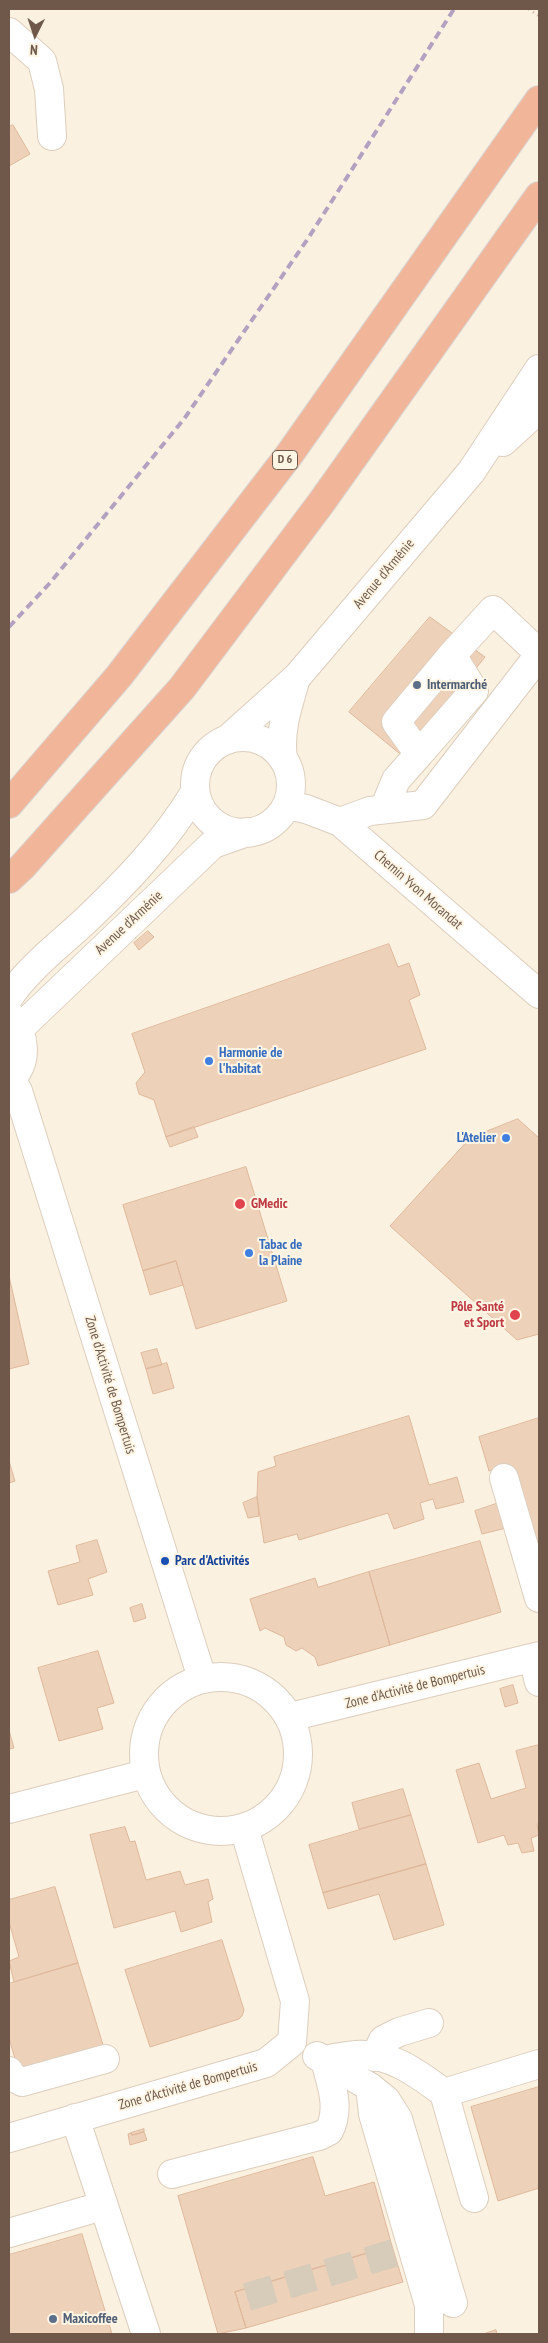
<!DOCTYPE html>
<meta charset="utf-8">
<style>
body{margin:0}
#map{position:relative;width:548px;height:2343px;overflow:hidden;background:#faf1e0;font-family:"PT Sans Narrow",sans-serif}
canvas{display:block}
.frame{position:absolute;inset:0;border:10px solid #6f5849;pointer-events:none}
.north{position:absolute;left:10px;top:10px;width:50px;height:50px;-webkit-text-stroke:4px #fef5e5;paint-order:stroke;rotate:184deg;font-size:14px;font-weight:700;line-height:20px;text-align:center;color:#6f5849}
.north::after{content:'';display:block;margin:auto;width:18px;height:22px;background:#6f5849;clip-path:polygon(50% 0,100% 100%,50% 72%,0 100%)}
</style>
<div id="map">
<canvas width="548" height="2343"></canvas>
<div class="frame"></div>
<div class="north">N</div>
</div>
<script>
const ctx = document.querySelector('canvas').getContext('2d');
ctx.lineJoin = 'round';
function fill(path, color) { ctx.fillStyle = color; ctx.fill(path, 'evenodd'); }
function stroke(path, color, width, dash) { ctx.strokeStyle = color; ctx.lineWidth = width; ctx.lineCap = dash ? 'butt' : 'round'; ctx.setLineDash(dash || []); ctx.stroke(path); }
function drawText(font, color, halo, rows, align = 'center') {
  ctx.font = font + ' "PT Sans Narrow",sans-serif'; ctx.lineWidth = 4; ctx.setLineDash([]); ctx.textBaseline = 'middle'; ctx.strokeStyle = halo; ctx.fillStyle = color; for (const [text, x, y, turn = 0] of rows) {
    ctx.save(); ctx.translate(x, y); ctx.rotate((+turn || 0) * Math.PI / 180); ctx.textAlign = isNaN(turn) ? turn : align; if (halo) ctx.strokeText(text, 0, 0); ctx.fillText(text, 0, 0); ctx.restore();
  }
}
const building = new Path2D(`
 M 13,125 L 30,154 L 9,166 L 9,127 Z
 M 430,617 L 485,657 L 405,758 L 349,712 Z
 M 148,931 L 154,937 L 139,950 L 134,943 Z
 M 389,944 L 398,967 L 409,963 L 420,995 L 409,1000 L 426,1049 L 166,1137 L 154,1100 L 139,1094 L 136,1083 L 145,1072 L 132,1034 Z
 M 518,1119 L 539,1138 L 539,1334 L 517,1340 L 390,1226 L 470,1138 Z
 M 194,1127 L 198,1137 L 170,1147 L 166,1137 Z
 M 246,1167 L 287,1301 L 196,1329 L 176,1261 L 143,1271 L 123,1205 Z
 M 176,1261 L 183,1285 L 150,1295 L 143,1271 Z
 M 9,1276 L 29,1364 L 9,1369 Z
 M 157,1349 L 162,1365 L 146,1369 L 141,1353 Z
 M 167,1363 L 174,1388 L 153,1394 L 146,1369 Z
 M 409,1416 L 429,1485 L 457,1477 L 464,1502 L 436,1509 L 433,1499 L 420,1503 L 424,1519 L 394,1529 L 388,1513 L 299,1540 L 297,1534 L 264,1543 L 257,1497 L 258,1472 L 276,1466 L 274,1457 Z
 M 539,1418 L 539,1561 L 510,1465 L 489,1471 L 479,1437 Z
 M 9,1461 L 15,1481 L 9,1483 Z
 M 257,1497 L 259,1516 L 248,1518 L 243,1503 Z
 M 499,1503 L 506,1528 L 482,1534 L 475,1511 Z
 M 97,1540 L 107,1572 L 88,1579 L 93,1595 L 58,1605 L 48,1571 L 80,1562 L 76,1546 Z
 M 480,1541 L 501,1612 L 390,1645 L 369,1572 Z
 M 369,1572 L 390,1645 L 318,1666 L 315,1657 L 302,1648 L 296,1651 L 286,1645 L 284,1637 L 265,1628 L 260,1631 L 250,1599 L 315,1578 L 318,1587 Z
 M 142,1604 L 146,1618 L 134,1622 L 130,1608 Z
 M 98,1651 L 114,1703 L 97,1708 L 103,1729 L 59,1741 L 38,1668 Z
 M 513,1685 L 518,1703 L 505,1707 L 500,1689 Z
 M 9,1730 L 14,1748 L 9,1749 Z
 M 539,1745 L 539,1824 L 537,1824 L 539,1835 L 531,1838 L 534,1851 L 522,1853 L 518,1843 L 508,1845 L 504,1835 L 478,1843 L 456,1770 L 479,1763 L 491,1799 L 526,1788 L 516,1751 Z
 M 403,1789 L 411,1815 L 359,1829 L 352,1803 Z
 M 411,1815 L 426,1864 L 323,1893 L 309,1845 Z
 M 125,1827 L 130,1842 L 135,1841 L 146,1880 L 180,1871 L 185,1885 L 208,1879 L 213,1899 L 208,1902 L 212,1922 L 181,1932 L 175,1911 L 114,1928 L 90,1835 Z
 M 426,1864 L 444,1925 L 394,1940 L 379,1894 L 328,1909 L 323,1893 Z
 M 55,1887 L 78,1963 L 14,1982 L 9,1961 L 19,1957 L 9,1922 L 9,1900 Z
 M 222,1940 L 244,2010 L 242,2016 L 239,2019 L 150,2047 L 125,1970 Z
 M 78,1963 L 103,2045 L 18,2069 L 9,2038 L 9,1984 Z
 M 539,2087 L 539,2188 L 498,2201 L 471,2107 Z
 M 144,2129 L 144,2132 L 132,2135 L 131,2133 Z
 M 144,2132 L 147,2140 L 130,2145 L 128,2134 L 131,2133 L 132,2135 Z
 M 313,2157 L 325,2196 L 374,2182 L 392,2246 L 235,2292 L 246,2328 L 218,2334 L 178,2196 Z
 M 82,2234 L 112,2334 L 9,2334 L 9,2255 Z
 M 392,2246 L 403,2282 L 246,2328 L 235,2292 Z
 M 496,2330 L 497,2334 L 484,2334 Z`);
fill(building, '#eed1b9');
stroke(building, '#dfb89b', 1);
stroke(new Path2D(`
 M 247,2297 L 394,2253`), '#d7cbba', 28, [28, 14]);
const minor = new Path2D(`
 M 9,32 L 42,61 L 49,89 L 52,136
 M 503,442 L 539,409
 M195 785a48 48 0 1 1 96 0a48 48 0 1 1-96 0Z
 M 227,740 L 297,677 L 471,472 L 539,369
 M 419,754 L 474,691 L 452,655
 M 283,759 C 279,729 288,706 296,678
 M 287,805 L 306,809 L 340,822 L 539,994
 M 384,809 L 396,780 L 419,754 L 396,722 L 452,655 L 493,610 L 539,653
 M 340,822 L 370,811 L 423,805 L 539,655
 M 9,997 C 29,968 58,946 84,922 C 125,883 166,841 195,792
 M 9,1014 C 25,1035 30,1061 9,1081
 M 20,1028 L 213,844 L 247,832
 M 11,1079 L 18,1091 L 202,1678
 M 504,1478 L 539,1598
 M 533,1658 L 539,1682
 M144 1754a77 77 0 1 1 154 0a77 77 0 1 1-154 0Z
 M 290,1717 L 539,1656
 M 9,1809 L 145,1774
 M 317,2056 L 370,2087 L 386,2100 L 398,2119 L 453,2303
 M 375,2057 L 383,2040 L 399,2032 L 429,2023
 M 9,2071 L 11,2076 L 22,2082 L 105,2059
 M 370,2087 L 373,2114 L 429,2305 L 429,2334
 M 444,2093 L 474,2198
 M 75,2118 L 146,2334
 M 9,2138 L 266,2063 L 292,2042 L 295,2001 L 244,1828
 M 172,2174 L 319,2136 L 329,2131 C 341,2108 331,2084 325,2060 C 335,2058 345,2056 356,2055 C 390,2052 418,2074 444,2093 L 539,2064
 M 9,2233 L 102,2206`);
const highway = new Path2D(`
 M 9,804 L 119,676 L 289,455 L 539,100
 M 9,879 L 22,867 L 182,688 L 321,503 L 539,196`);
stroke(minor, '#ddcebd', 30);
stroke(highway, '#dad4d0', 30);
stroke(new Path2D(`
 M 529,9 L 539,16`), '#d2b49d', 3, [1, 4]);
stroke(minor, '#fff', 28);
stroke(highway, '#f1b59a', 28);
stroke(new Path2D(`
 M 9,627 L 49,584 L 184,419 L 309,237 L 454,9`), '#b4a0c1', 4, [8, 5]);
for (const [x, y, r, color] of [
 [417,685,5,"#5c6f8a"],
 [209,1061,5,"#3f7fe0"],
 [506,1138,5,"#3f7fe0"],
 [240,1204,6,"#e0444e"],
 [249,1253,5,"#3f7fe0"],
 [515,1315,6,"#e0444e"],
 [165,1561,5,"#1a4fb4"],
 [53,2319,5,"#5c6f8a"]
]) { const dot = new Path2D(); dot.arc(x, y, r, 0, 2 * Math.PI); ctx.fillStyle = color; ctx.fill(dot); stroke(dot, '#fef5e5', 2); }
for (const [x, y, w] of [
 [285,460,25]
]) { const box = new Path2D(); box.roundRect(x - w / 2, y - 9.5, w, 19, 4); ctx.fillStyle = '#fef5e5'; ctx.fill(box); stroke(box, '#6f5849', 1); }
drawText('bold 12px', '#6f5849', null, [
 ["D 6",285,460]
]);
drawText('14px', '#6f5849', '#fef5e5', [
 ["Avenue d'Arménie",384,574,-50],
 ["Chemin Yvon Morandat",418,890,41],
 ["Avenue d'Arménie",129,923,-43],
 ["Zone d'Activité de Bompertuis",110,1385,73],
 ["Zone d'Activité de Bompertuis",415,1687,-14],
 ["Zone d'Activité de Bompertuis",188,2086,-16]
]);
drawText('bold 14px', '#4e5e75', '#fef5e5', [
 ["Intermarché",427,685],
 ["Maxicoffee",63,2319]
], 'left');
drawText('bold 14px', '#366cbe', '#fef5e5', [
 ["Harmonie de",219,1053],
 ["l'habitat",219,1069],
 ["L'Atelier",496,1138,"right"],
 ["Tabac de",259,1245],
 ["la Plaine",259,1261]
], 'left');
drawText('bold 14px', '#be3a42', '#fef5e5', [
 ["GMedic",251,1204],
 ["Pôle Santé",504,1307,"right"],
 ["et Sport",504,1323,"right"]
], 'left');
drawText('bold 14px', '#164399', '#fef5e5', [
 ["Parc d'Activités",175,1561]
], 'left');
</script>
